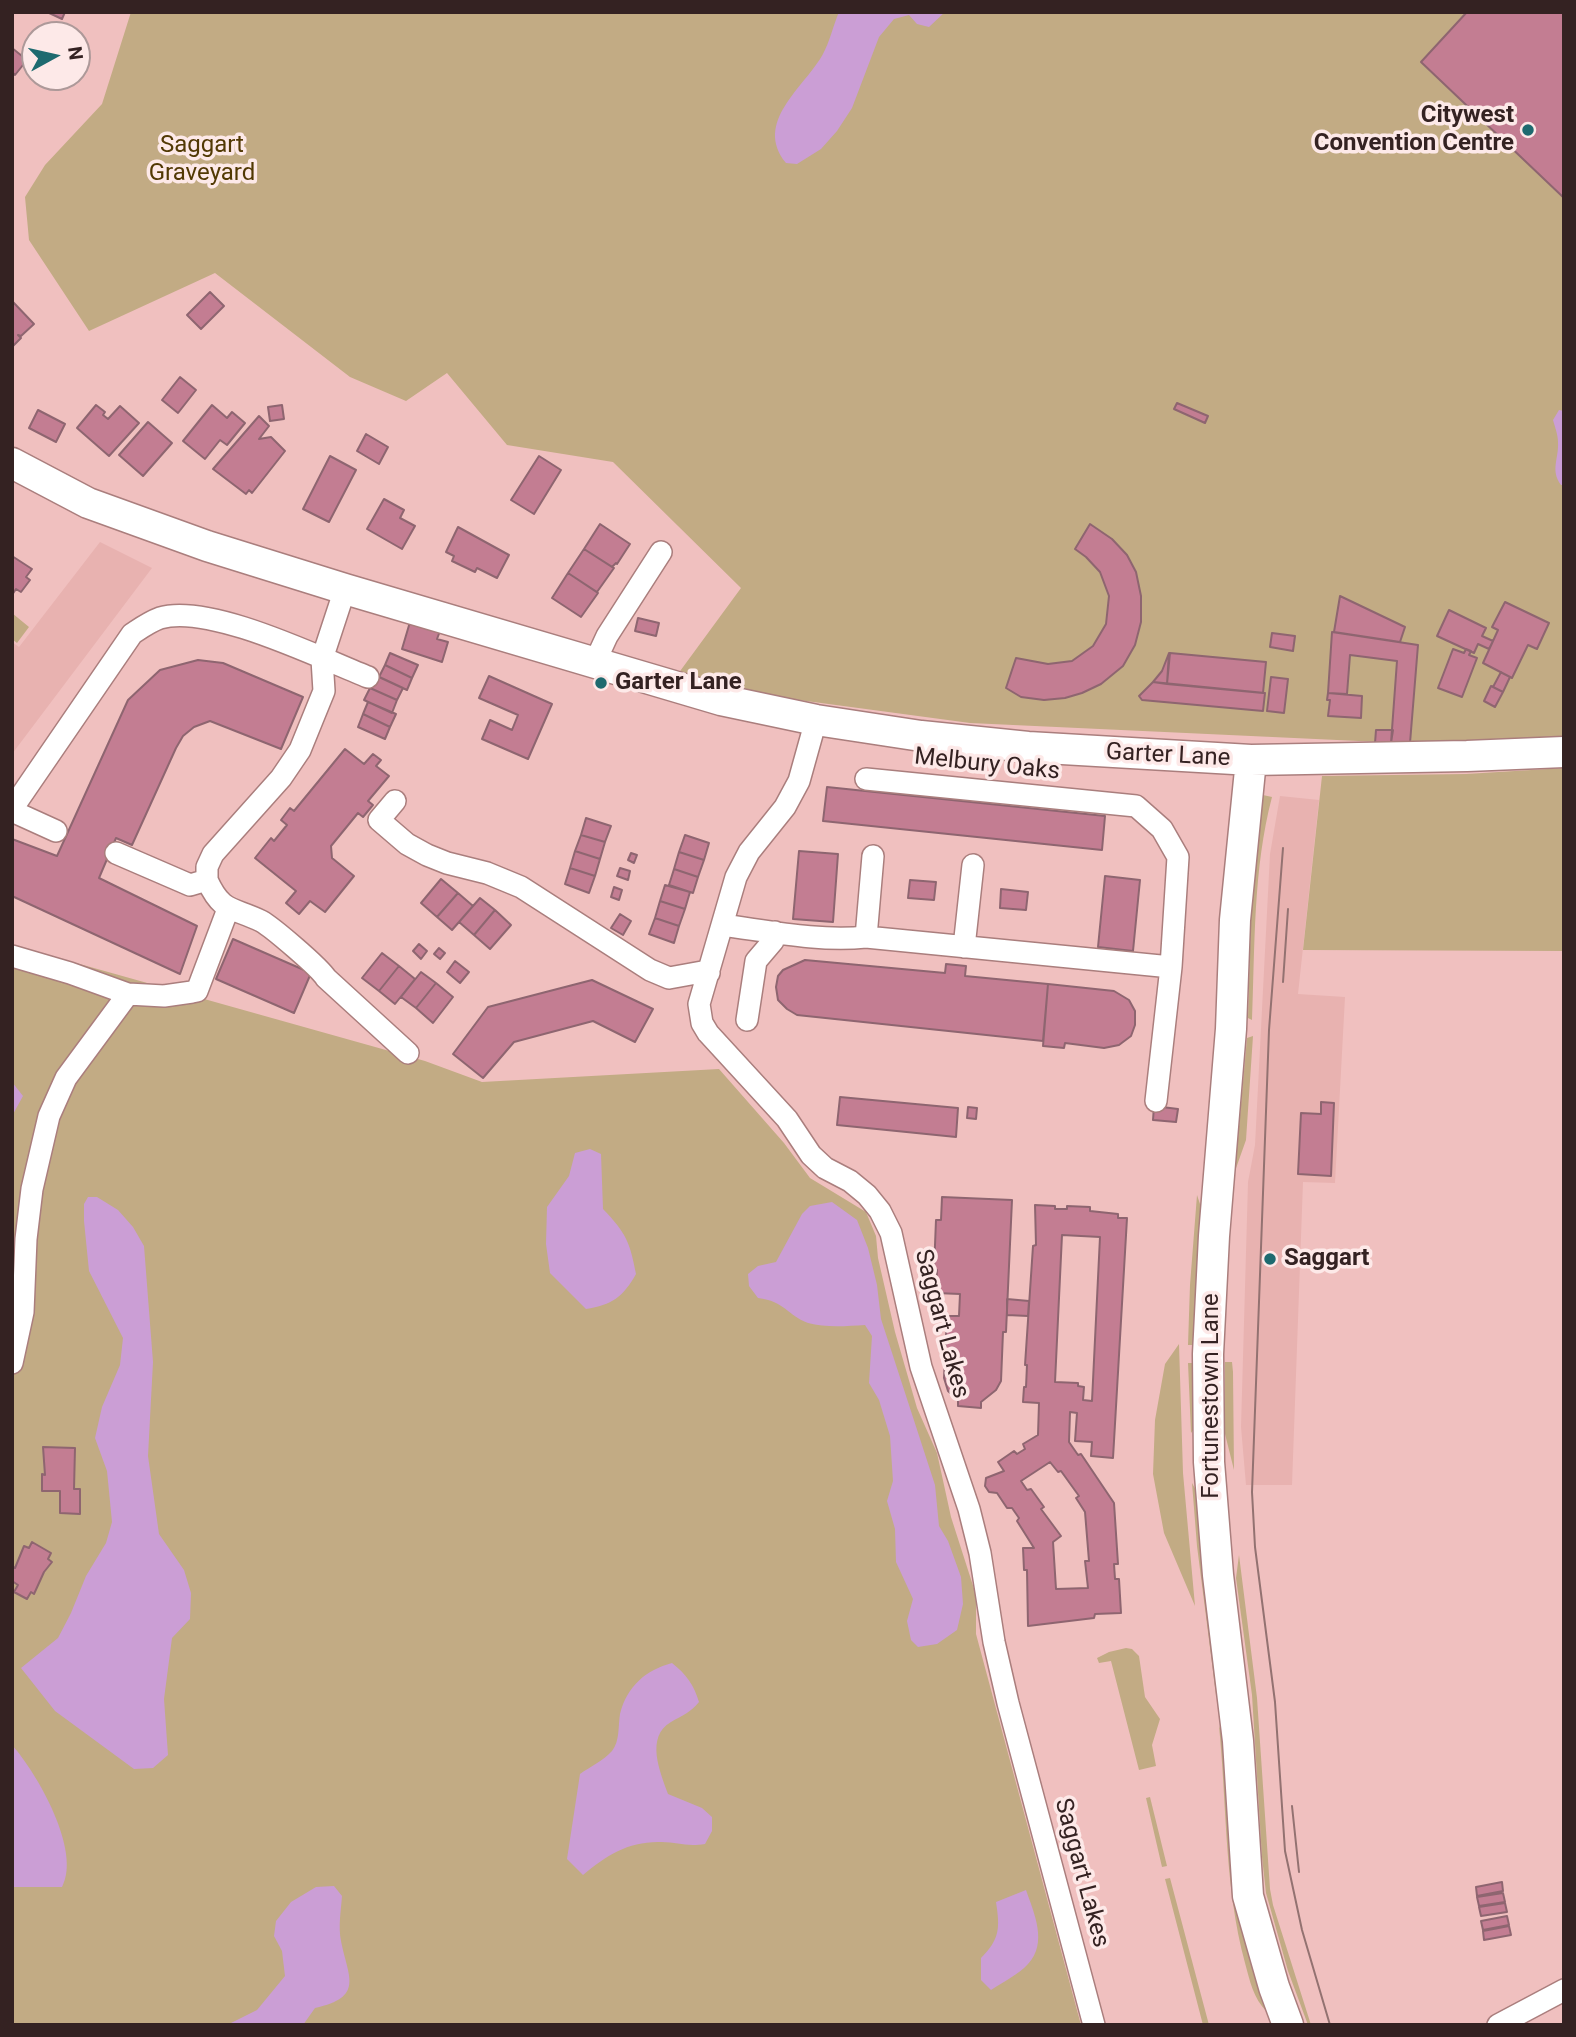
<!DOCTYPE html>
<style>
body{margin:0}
#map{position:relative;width:1576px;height:2037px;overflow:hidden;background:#f0c0bf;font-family:Roboto,sans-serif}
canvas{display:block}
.frame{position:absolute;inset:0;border:14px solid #342222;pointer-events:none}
.north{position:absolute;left:21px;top:21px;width:70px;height:70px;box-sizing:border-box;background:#fde9e8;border:2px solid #ad9999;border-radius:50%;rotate:82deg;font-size:19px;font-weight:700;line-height:28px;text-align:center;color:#342222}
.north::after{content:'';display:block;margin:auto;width:24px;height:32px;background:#1e6a6f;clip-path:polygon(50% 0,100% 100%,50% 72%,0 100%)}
</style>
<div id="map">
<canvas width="1576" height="2037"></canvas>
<div class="frame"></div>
<div class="north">N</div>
</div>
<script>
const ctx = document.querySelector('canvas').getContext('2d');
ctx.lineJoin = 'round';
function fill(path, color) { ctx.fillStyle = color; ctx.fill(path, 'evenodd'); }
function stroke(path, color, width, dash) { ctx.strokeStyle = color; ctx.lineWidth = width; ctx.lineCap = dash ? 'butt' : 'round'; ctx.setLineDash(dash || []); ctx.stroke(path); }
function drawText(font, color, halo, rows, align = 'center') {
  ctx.font = font + ' Roboto,sans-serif'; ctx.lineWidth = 7; ctx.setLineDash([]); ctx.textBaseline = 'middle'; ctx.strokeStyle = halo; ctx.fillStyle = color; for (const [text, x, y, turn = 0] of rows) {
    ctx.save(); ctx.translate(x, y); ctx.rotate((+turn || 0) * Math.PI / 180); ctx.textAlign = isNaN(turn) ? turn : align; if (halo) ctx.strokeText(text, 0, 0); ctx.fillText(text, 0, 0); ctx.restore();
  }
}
fill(new Path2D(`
 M 100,542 L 152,568 L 12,754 L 12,642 L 19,647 Z
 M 1280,796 L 1319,800 L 1298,994 L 1345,997 L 1335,1183 L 1303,1182 L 1292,1485 L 1246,1485 L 1241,1427 L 1248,1182 L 1255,1145 L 1270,854 Z`), '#e8b2b0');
fill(new Path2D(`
 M 131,12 L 1564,12 L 1564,738 L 1402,743 L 970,723 L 702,687 L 675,678 L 741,588 L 613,462 L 507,445 L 447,373 L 406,401 L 350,377 L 215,273 L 89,331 L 29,240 L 25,197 L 45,165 L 102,104 Z
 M 12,613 L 29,627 L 17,643 L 12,639 Z
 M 1564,768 L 1564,951 L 1303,950 L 1322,776 L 1466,774 Z
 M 1263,795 L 1272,797 C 1253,869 1255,945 1252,1020 L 1248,1018 L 1251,916 Z
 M 12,945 L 425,1061 L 482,1082 L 719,1069 L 784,1143 L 810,1178 L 866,1212 L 876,1236 L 878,1258 L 895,1332 L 917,1408 L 937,1453 L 951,1517 L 976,1595 L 976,1634 L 1081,2025 L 12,2025 Z
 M 1253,1036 L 1246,1140 L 1235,1171 L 1247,1038 Z
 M 1197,1195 L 1203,1213 L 1198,1345 L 1188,1345 L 1190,1285 Z
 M 1179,1344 L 1183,1473 L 1195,1606 L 1164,1533 L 1153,1474 L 1155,1420 L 1165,1364 Z
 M 1225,1362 L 1232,1362 L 1233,1372 L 1234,1470 L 1225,1434 Z
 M 1188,1363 L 1198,1363 L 1194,1429 L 1191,1433 Z
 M 1192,1483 L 1200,1498 L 1218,1692 L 1216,1695 L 1197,1546 Z
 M 1239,1555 L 1257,1698 L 1270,1889 L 1273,1905 L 1311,2025 L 1308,2025 L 1288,1971 L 1266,1893 L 1262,1857 L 1252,1695 L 1236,1578 Z
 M 1126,1648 L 1132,1649 L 1139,1656 L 1145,1697 L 1160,1719 L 1152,1745 L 1156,1766 L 1139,1770 L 1111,1661 L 1099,1663 L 1097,1658 L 1109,1652 Z
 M 1219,1726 L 1224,1739 L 1233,1893 L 1241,1927 L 1267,2012 C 1253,1998 1250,1981 1245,1963 C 1224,1885 1227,1806 1219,1726 Z
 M 1150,1797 L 1167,1866 L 1162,1867 L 1146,1798 Z
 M 1170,1878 L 1209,2025 L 1203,2025 L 1165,1879 Z`), '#c2ab84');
fill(new Path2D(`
 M 839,12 L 945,12 L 929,27 L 917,24 L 909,15 L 894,19 L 879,37 L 852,108 L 837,131 L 821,149 L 797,164 L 786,163 C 753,122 804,88 823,54 C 830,41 833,26 839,12 Z
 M 1559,410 L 1564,411 L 1564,485 L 1561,485 C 1550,470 1559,459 1558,442 C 1558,435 1555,427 1553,420 Z
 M 12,1082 L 23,1096 L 12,1116 Z
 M 590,1149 L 601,1154 L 603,1209 C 626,1233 630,1242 636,1274 C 623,1297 612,1305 586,1309 L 550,1273 L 546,1244 L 547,1207 L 569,1176 L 575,1153 Z
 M 88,1197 L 97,1197 L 118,1210 L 133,1227 L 144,1246 L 153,1362 L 148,1456 L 159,1534 L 184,1570 L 191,1593 L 190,1619 L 172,1638 L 164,1699 L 168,1755 L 153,1768 L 134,1769 L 55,1711 L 21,1668 L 58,1638 L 71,1613 L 86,1576 L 106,1543 L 112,1522 L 107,1471 L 95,1438 L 102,1407 L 120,1365 L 123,1338 L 89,1271 L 84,1221 L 84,1204 Z
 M 832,1202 L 857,1220 L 868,1248 L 877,1285 L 881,1319 L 935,1485 L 939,1526 L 948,1541 L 961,1577 L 963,1604 L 957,1630 L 937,1644 L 918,1647 L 911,1640 L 907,1621 L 913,1599 L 896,1562 L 895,1529 L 887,1501 L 893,1481 L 890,1436 L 879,1400 L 869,1383 L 872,1336 L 865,1325 C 847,1326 826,1328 808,1323 C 788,1316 785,1301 758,1298 L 749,1286 L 748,1274 L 758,1266 L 776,1262 L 802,1214 L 810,1206 Z
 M 672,1663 C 686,1674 694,1685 699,1702 C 690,1713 683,1715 671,1722 C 645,1737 660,1772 668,1794 L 702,1808 L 712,1817 L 712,1831 L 705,1844 C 685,1847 679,1842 661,1842 C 629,1841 607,1855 583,1875 L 567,1859 L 580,1774 C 590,1767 604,1760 612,1751 C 620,1741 618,1726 620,1714 C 627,1686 646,1670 672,1663 Z
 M 12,1745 C 37,1773 82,1851 62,1887 L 12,1887 Z
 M 334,1886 L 342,1896 C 341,1910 338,1927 341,1941 C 348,1977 365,1997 315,2008 L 303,2025 L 227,2025 L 257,2010 L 285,1976 L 282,1951 L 274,1936 L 276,1921 L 291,1902 L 316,1887 Z
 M 1026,1890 C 1034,1913 1048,1943 1028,1964 C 1019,1974 1003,1982 991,1990 L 981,1980 L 981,1958 C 1000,1939 1000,1928 996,1902 Z`), '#cb9ed5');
const building = new Path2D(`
 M 47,12 L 65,12 L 62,19 Z
 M 1467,12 L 1564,12 L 1564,198 L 1421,62 Z
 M 12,48 L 27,60 L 15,75 L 12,72 Z
 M 210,292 L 224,306 L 201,329 L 187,315 Z
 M 13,302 L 34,324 L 21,336 L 18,335 L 21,338 L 12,347 Z
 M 180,377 L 196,390 L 178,413 L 162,400 Z
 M 1177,403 L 1208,416 L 1205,423 L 1174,409 Z
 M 96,405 L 105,412 L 103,415 L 108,419 L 120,406 L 139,423 L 109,456 L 77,428 Z
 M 212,405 L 227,418 L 232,412 L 245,423 L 227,445 L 220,440 L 205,459 L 183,441 Z
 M 282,405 L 284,419 L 270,421 L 268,407 Z
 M 38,410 L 65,424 L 56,442 L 29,428 Z
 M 259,416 L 269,426 L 259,439 L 271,437 L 285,451 L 252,493 L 249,490 L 246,494 L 213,469 Z
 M 148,422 L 172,443 L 143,476 L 119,455 Z
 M 366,434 L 388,447 L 379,464 L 357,451 Z
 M 330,456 L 356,470 L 329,522 L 303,509 Z
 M 539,456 L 561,470 L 534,514 L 511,500 Z
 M 384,499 L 404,510 L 400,518 L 415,526 L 402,549 L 367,529 Z
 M 600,524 L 630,544 L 617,564 L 616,563 L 612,567 L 584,549 Z
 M 1090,524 L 1112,539 L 1127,555 L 1136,572 L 1141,596 L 1141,622 L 1135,645 L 1123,666 L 1101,684 L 1082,693 L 1065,698 L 1044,700 L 1021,697 L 1006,688 L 1016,658 L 1048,664 L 1072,661 L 1093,646 L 1106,624 L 1109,596 L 1100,572 L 1086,557 L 1075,549 Z
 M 458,527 L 509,555 L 497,578 L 477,568 L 475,572 L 452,561 L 454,556 L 446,552 Z
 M 584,549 L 614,568 L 597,592 L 568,573 Z
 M 12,556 L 32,569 L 26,577 L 30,580 L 21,592 L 16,589 L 12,595 Z
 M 568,573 L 598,593 L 581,617 L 552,598 Z
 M 1340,596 L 1405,627 L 1400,642 L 1334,632 Z
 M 1505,602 L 1549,623 L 1537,649 L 1528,645 L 1512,678 L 1483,663 L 1498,630 L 1492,627 Z
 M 1449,610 L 1486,628 L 1482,636 L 1493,641 L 1489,649 L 1478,644 L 1474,653 L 1437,636 Z
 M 638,618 L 659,623 L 656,636 L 635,631 Z
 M 410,622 L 440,631 L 437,639 L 448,642 L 442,662 L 402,649 Z
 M 1332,632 L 1418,645 L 1410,743 L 1391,743 L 1397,661 L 1350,655 L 1347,694 L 1328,693 Z
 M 1272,633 L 1295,636 L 1293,651 L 1270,647 Z
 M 1453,649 L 1464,653 L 1466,649 L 1471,651 L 1469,655 L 1477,658 L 1462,697 L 1438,688 Z
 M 390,653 L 418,665 L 412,678 L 385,665 Z
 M 1169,653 L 1167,684 L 1153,682 L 1162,671 Z
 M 1170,653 L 1266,662 L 1263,693 L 1167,684 Z
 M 198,660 L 223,663 L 303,697 L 281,749 L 210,721 L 194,727 L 183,736 L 176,748 L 132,845 L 116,838 L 99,878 L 197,926 L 180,974 L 12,896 L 12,839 L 57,856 L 128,700 L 160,670 Z
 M 385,665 L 412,678 L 407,690 L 379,677 Z
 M 1501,672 L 1510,677 L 1503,692 L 1493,687 Z
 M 375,675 L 403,688 L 397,700 L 370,688 Z
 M 489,676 L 552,704 L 528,759 L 482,739 L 490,720 L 512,730 L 518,715 L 479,698 Z
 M 1271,677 L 1288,679 L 1284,713 L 1267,711 Z
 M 1153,682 L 1265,693 L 1263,711 L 1142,700 L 1139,696 Z
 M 1491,686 L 1503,692 L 1495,707 L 1484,701 Z
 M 370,688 L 397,700 L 392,713 L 364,700 Z
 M 1328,693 L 1362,696 L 1361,718 L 1328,716 L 1330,700 L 1327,700 Z
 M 368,702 L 396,714 L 390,727 L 363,714 Z
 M 363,714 L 390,727 L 385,739 L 358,727 Z
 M 1376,730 L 1393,730 L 1391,743 L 1375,743 Z
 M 345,749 L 364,764 L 373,754 L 381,760 L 376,766 L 389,776 L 368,801 L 373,805 L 363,817 L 358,813 L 331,846 L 332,858 L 354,876 L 325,912 L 310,901 L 299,914 L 286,903 L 296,891 L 255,858 L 271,838 L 274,841 L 287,825 L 281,820 L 290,808 L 294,811 Z
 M 827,787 L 1105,816 L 1102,850 L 823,821 Z
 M 586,818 L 611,826 L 605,842 L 581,835 Z
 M 581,835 L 605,842 L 600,859 L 575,851 Z
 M 685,835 L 709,843 L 704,860 L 679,852 Z
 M 575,851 L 600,859 L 595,876 L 570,868 Z
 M 799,851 L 838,854 L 833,922 L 793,919 Z
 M 679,852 L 704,860 L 698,877 L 674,869 Z
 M 631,853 L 637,855 L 634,863 L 628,860 Z
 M 570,868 L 595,876 L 589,893 L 565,884 Z
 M 620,868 L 630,871 L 628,880 L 617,876 Z
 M 674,869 L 698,877 L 693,893 L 669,885 Z
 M 1105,876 L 1140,880 L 1133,951 L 1098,947 Z
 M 441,879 L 458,893 L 437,917 L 421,903 Z
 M 910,880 L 936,882 L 934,900 L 908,898 Z
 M 665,885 L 690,892 L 685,909 L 660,901 Z
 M 614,887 L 622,890 L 619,900 L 611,897 Z
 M 1001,889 L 1028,892 L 1026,910 L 1000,908 Z
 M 458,893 L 473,906 L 452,930 L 437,917 Z
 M 480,898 L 495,910 L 474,935 L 459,922 Z
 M 660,901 L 685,909 L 679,926 L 655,918 Z
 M 495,910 L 511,925 L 490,949 L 474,935 Z
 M 620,914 L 631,921 L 623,935 L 611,928 Z
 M 655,918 L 679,926 L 674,943 L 649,934 Z
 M 233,939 L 311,973 L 294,1013 L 216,979 Z
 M 419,944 L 427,951 L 421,959 L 413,951 Z
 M 439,948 L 445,953 L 440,959 L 434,954 Z
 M 382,953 L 399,966 L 379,991 L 362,978 Z
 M 805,960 L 945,973 L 946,964 L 966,966 L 965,976 L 1048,984 L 1043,1041 L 797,1015 L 787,1009 L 778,1000 L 776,987 L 778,976 L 783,970 Z
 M 455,961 L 469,972 L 460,983 L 447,972 Z
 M 399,966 L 415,979 L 395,1004 L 379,991 Z
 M 421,972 L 436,983 L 416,1008 L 401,997 Z
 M 592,980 L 653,1009 L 635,1042 L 593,1021 L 514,1042 L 483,1078 L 453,1054 L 488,1007 Z
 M 436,983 L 453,997 L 433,1023 L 416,1008 Z
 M 1048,984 L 1114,991 L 1129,1000 L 1135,1011 L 1135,1025 L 1131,1036 L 1119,1045 L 1104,1048 L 1065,1043 L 1064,1048 L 1043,1046 Z
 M 840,1097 L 958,1108 L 956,1137 L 837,1125 Z
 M 1321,1102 L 1334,1103 L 1331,1176 L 1298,1174 L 1301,1113 L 1321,1114 Z
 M 1154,1106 L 1178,1109 L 1176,1122 L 1153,1120 Z
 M 968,1107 L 977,1108 L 976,1119 L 967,1118 Z
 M 942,1197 L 1012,1200 L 1006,1332 L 1003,1332 L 1001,1381 L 996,1390 L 981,1402 L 981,1408 L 958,1406 L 958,1400 L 948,1391 L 944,1378 L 947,1316 L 959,1316 L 960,1294 L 936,1293 L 937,1270 L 934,1270 L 936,1220 L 941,1220 Z
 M 1035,1205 L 1055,1206 L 1055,1209 L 1067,1209 L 1067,1206 L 1090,1207 L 1090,1211 L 1118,1214 L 1118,1218 L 1127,1218 L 1113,1458 L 1091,1456 L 1092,1442 L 1075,1441 L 1077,1413 L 1070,1412 L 1069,1442 L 1078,1455 L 1081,1454 L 1114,1503 L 1118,1564 L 1114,1564 L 1115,1579 L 1119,1579 L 1121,1613 L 1095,1614 L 1094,1618 L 1028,1626 L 1027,1570 L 1024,1570 L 1023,1548 L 1034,1548 L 1017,1521 L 1019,1518 L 1012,1508 L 1007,1508 L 997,1493 L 989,1492 L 985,1486 L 986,1478 L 1004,1471 L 998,1462 L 1014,1451 L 1017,1454 L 1025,1449 L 1023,1444 L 1038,1435 L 1039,1403 L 1023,1402 L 1024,1387 L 1026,1387 L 1027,1365 L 1025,1365 L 1033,1246 L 1036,1245 ZM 1062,1235 L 1100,1237 L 1092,1401 L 1083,1400 L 1084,1387 L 1078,1386 L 1078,1383 L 1055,1382 ZM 1050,1462 L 1058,1472 L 1061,1471 L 1079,1496 L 1076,1498 L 1085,1512 L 1089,1561 L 1085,1561 L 1088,1588 L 1056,1589 L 1053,1542 L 1061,1536 L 1041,1509 L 1044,1507 L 1031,1489 L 1027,1490 L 1021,1481 Z
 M 1007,1299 L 1029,1301 L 1028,1316 L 1007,1315 Z
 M 43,1447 L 75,1448 L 74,1489 L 80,1489 L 80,1514 L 60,1513 L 60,1491 L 42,1491 L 42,1474 L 45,1475 Z
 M 32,1542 L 51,1553 L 48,1559 L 52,1562 L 44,1572 L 34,1594 L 31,1592 L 27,1599 L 14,1592 L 18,1585 L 12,1581 L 12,1567 L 15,1568 L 24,1546 L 29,1548 Z
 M 1502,1882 L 1503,1891 L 1477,1896 L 1476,1887 Z
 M 1503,1893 L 1505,1902 L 1479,1906 L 1477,1897 Z
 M 1505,1903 L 1507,1912 L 1481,1916 L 1479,1907 Z
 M 1507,1916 L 1509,1925 L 1483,1930 L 1481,1921 Z
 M 1509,1926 L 1511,1935 L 1484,1940 L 1483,1931 Z`);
fill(building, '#c37d92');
stroke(building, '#8e6570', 2);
const street = new Path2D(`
 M 595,662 L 607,636 L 661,552
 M 816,720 L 799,781 L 785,807 L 749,852 L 736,877 L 699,1004 L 702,1023 L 708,1033 L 787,1119 L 811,1155 L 825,1168 L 850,1181 L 867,1195 L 880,1211 L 891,1233 L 921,1367 L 969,1509 L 980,1553 L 994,1642 L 1008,1703 L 1094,2025
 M 866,779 L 1136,806 L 1162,829 L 1178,857 L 1171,967 L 1156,1101
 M 395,801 L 379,820 L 407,844 L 427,855 L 447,863 L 487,873 L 521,887 L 650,970 L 669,978 L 702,972 L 709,973
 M 12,809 L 132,634 C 141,628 149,622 160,618 C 209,603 320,658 368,677
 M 12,811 L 56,831
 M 116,853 L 190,885 L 207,880 C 222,913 232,907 261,921 C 272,927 319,967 326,978 L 408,1053
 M 207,880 L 207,867 L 213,854 L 281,778 L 300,750 L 324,691 L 322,659 L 345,589
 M 722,925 C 768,931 819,942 866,937 L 1171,967
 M 866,937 L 873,856
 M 964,947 L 973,865
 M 12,956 L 70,973 L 128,994 L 164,996 L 192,992 L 197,991 L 228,909
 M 747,1020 L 756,961 L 773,941 L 775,932
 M 12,1363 L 23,1312 L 26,1239 L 32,1189 L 49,1116 L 66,1078 L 128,994
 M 1498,2025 L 1564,1990`);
const secondary = new Path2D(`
 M 12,463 L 88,503 L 207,546 L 345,589 L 721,700 L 816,720 L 921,736 L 1028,747 L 1251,760 L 1467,756 L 1564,752
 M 1251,760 L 1235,920 L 1231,1029 L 1214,1236 L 1208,1354 L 1209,1462 L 1218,1575 L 1238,1741 L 1248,1896 L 1274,1987 L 1288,2025`);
stroke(street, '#aa7e7d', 24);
stroke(secondary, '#aa7e7d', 33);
stroke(street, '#fff', 21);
stroke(secondary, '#fff', 30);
stroke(new Path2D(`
 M 1283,848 L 1269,1030 L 1252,1492 L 1255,1547 L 1275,1702 L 1285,1851 L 1302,1930 L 1330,2025
 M 1283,982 L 1288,909
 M 1292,1806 L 1299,1872`), '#937271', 2);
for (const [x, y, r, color] of [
 [1528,130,7,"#1e6a6f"],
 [601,683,7,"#1e6a6f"],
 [1270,1259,7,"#1e6a6f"]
]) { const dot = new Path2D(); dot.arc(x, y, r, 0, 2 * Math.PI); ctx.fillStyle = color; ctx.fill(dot); stroke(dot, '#fde9e8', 2.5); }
drawText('bold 24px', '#342222', '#fde9e8', [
 ["Citywest",1514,116,"right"],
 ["Convention Centre",1514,144,"right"],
 ["Garter Lane",615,683],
 ["Saggart",1284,1259]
], 'left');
drawText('24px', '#523904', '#fde9e8', [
 ["Saggart",202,146],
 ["Graveyard",202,174]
]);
drawText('24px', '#342222', '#fde9e8', [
 ["Garter Lane",1168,756,3],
 ["Melbury Oaks",987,765,6],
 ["Saggart Lakes",941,1324,75],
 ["Fortunestown Lane",1212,1396,-90],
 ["Saggart Lakes",1081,1873,75]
]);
</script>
